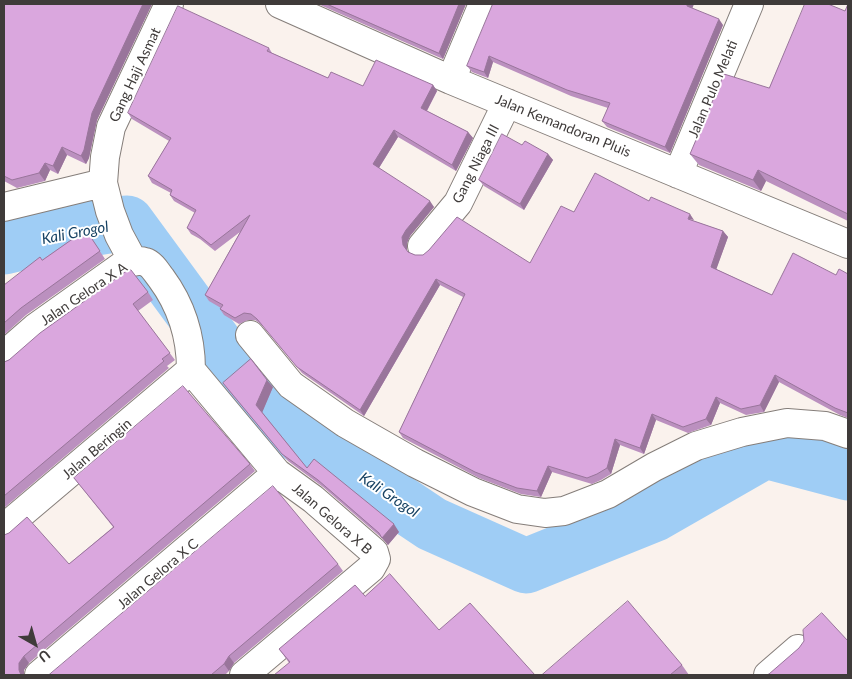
<!DOCTYPE html>
<style>
body{margin:0}
#map{position:relative;width:852px;height:679px;overflow:hidden;background:#faf2ed;font-family:Lato,sans-serif}
canvas{display:block}
.frame{position:absolute;inset:0;border:5px solid #3f3b3a;pointer-events:none}
.north{position:absolute;left:10px;top:619px;width:50px;height:50px;-webkit-text-stroke:4px #fff;paint-order:stroke;rotate:142deg;font-size:14px;font-weight:700;line-height:20px;text-align:center;color:#3f3b3a}
.north::after{content:'';display:block;margin:auto;width:18px;height:22px;background:#3f3b3a;clip-path:polygon(50% 0,100% 100%,50% 72%,0 100%)}
</style>
<div id="map">
<canvas width="852" height="679"></canvas>
<div class="frame"></div>
<div class="north">U</div>
</div>
<script>
const ctx = document.querySelector('canvas').getContext('2d');
ctx.lineJoin = 'round';
function stroke(path, color, width, dash) { ctx.strokeStyle = color; ctx.lineWidth = width; ctx.lineCap = dash ? 'butt' : 'round'; ctx.setLineDash(dash || []); ctx.stroke(path); }
function fill(path, color) { ctx.fillStyle = color; ctx.fill(path, 'evenodd'); }
function drawText(font, color, halo, rows, align = 'center') {
  ctx.font = font + ' Lato,sans-serif'; ctx.lineWidth = 4; ctx.setLineDash([]); ctx.textBaseline = 'middle'; ctx.strokeStyle = halo; ctx.fillStyle = color; for (const [text, x, y, turn = 0] of rows) {
    ctx.save(); ctx.translate(x, y); ctx.rotate((+turn || 0) * Math.PI / 180); ctx.textAlign = isNaN(turn) ? turn : align; if (halo) ctx.strokeText(text, 0, 0); ctx.fillText(text, 0, 0); ctx.restore();
  }
}
stroke(new Path2D(`
 M 4,247 L 58,234 L 127,223 L 234,369 L 293,431 L 432,524 L 526,566 L 655,514 L 765,451 L 848,473`), '#9fcdf5', 55);
const minor = new Path2D(`
 M 280,4 L 451,80 L 848,244
 M 451,80 L 483,4
 M 678,174 L 749,4
 M 4,207 L 103,183
 M 422,246 L 458,203 L 507,103
 M 133,261 L 119,235 L 110,211 L 103,183 L 105,157 L 111,127 L 169,4
 M 250,335 L 291,385 L 345,423 L 415,463 L 473,492 L 517,509 L 545,513 L 564,511 L 608,494 L 654,467 L 696,446 L 742,432 L 787,423 L 825,426 L 848,434
 M 4,355 L 35,328 L 122,266 C 129,263 137,259 145,262 C 152,264 157,273 161,278 C 181,305 191,337 191,370
 M 191,370 L 277,473 L 313,499 L 374,552 L 376,559 L 371,568 L 244,675
 M 4,528 L 191,370
 M 39,675 L 277,473
 M 768,675 L 798,649`);
stroke(minor, '#857e7a', 30);
stroke(minor, '#fff', 28);
fill(new Path2D(`
 M 4,4 L 152,4 L 97,120 L 89,158 L 86,164 L 67,155 L 58,174 L 50,170 L 45,181 L 17,188 L 4,181 Z
 M 318,4 L 466,4 L 443,59 Z
 M 493,4 L 692,8 L 723,25 L 670,153 L 607,127 L 602,121 L 608,108 L 571,96 L 493,62 L 488,78 L 472,72 L 467,66 Z
 M 848,4 L 848,221 L 766,181 L 761,191 L 699,165 L 690,154 L 769,88 L 845,11 Z
 M 269,48 L 272,53 L 328,78 L 363,86 L 433,85 L 437,91 L 427,111 L 468,132 L 473,138 L 456,171 L 398,137 L 379,168 L 434,207 L 410,236 L 407,243 L 407,251 L 408,252 L 415,255 L 530,263 L 574,212 L 649,201 L 694,221 L 723,231 L 728,237 L 716,269 L 772,295 L 836,275 L 848,274 L 848,418 L 840,415 L 779,382 L 764,412 L 746,415 L 720,403 L 711,425 L 688,433 L 656,420 L 644,454 L 620,445 L 611,474 L 601,480 L 592,484 L 552,472 L 541,497 L 521,494 L 479,478 L 403,438 L 399,432 L 463,297 L 440,285 L 364,416 L 302,373 L 262,325 L 255,320 L 248,320 L 239,324 L 224,315 L 220,309 L 221,308 L 209,301 L 205,295 L 240,232 L 215,251 L 200,239 L 191,234 L 187,228 L 195,213 L 174,201 L 170,195 L 171,193 L 152,183 L 148,176 L 169,141 L 132,119 L 128,113 Z
 M 522,145 L 548,154 L 553,160 L 524,210 L 484,186 L 479,180 Z
 M 86,230 L 105,259 L 26,315 L 4,335 L 4,285 L 42,260 Z
 M 148,292 L 153,300 L 138,311 L 175,360 L 167,366 L 169,368 L 4,508 L 4,362 Z
 M 223,383 L 273,387 L 262,412 L 307,468 L 399,532 L 388,545 L 384,540 L 323,487 L 288,461 L 229,391 Z
 M 250,464 L 255,471 L 29,663 L 24,670 L 24,675 L 4,675 L 69,564 L 113,527 L 74,478 Z
 M 338,564 L 343,571 L 234,663 L 229,671 L 225,675 L 49,675 Z
 M 365,596 L 439,630 L 289,663 L 287,660 L 279,649 Z
 M 682,665 L 689,675 L 542,675 Z`), '#bb90bf');
fill(new Path2D(`
 M 143,4 L 152,4 L 97,120 L 89,158 L 86,164 L 81,156 L 92,113 Z
 M 459,4 L 466,4 L 443,59 L 439,53 Z
 M 687,4 L 694,4 L 691,12 L 687,6 Z
 M 719,19 L 723,25 L 670,153 L 665,147 Z
 M 489,56 L 493,62 L 488,78 L 484,72 Z
 M 433,85 L 437,91 L 425,114 L 421,108 Z
 M 394,130 L 398,137 L 377,171 L 373,164 Z
 M 468,132 L 473,138 L 456,171 L 452,165 Z
 M 62,147 L 67,155 L 58,174 L 53,166 Z
 M 548,154 L 553,160 L 524,210 L 520,204 Z
 M 45,163 L 50,170 L 45,181 L 39,173 Z
 M 758,170 L 766,181 L 761,191 L 753,180 Z
 M 430,201 L 434,207 L 410,236 L 407,243 L 407,251 L 403,245 L 402,237 L 406,230 Z
 M 690,214 L 694,220 L 688,219 Z
 M 723,231 L 728,237 L 715,273 L 711,267 Z
 M 436,279 L 440,285 L 364,416 L 360,410 Z
 M 775,375 L 779,382 L 764,412 L 760,405 Z
 M 267,380 L 273,387 L 262,413 L 256,405 Z
 M 716,397 L 720,403 L 711,425 L 706,419 Z
 M 652,414 L 656,420 L 644,454 L 640,448 Z
 M 615,439 L 620,445 L 611,474 L 607,468 Z
 M 548,466 L 552,472 L 541,497 L 537,491 Z
 M 394,524 L 399,532 L 388,545 L 382,538 Z
 M 24,656 L 29,663 L 24,670 L 24,675 L 21,675 L 19,670 L 19,663 Z
 M 229,656 L 234,663 L 229,671 L 224,664 Z`), '#99759b');
const building = new Path2D(`
 M 4,4 L 143,4 L 92,113 L 84,150 L 81,156 L 62,147 L 53,166 L 45,163 L 39,173 L 12,180 L 4,176 Z
 M 327,4 L 459,4 L 439,53 Z
 M 493,4 L 687,4 L 687,6 L 719,19 L 665,147 L 602,121 L 610,103 L 567,90 L 489,56 L 484,72 L 467,66 Z
 M 805,4 L 828,4 L 845,11 L 848,4 L 848,214 L 758,170 L 753,180 L 690,154 L 724,74 L 769,88 Z
 M 178,6 L 269,48 L 267,51 L 328,78 L 331,72 L 363,86 L 376,60 L 433,85 L 421,108 L 468,132 L 452,165 L 394,130 L 373,164 L 430,201 L 406,230 L 402,237 L 403,245 L 408,252 L 415,255 L 423,255 L 429,250 L 457,217 L 530,263 L 561,206 L 574,212 L 595,173 L 649,201 L 651,197 L 690,214 L 688,219 L 723,231 L 711,267 L 772,295 L 793,253 L 836,275 L 839,269 L 848,274 L 848,413 L 835,408 L 775,375 L 760,405 L 741,409 L 716,397 L 706,419 L 683,427 L 652,414 L 640,448 L 615,439 L 607,468 L 597,474 L 587,478 L 548,466 L 537,491 L 517,488 L 475,472 L 399,432 L 465,294 L 436,279 L 360,410 L 297,367 L 257,319 L 251,314 L 244,313 L 235,318 L 220,309 L 223,305 L 205,295 L 250,215 L 211,245 L 196,233 L 187,228 L 196,210 L 170,195 L 172,190 L 148,176 L 171,138 L 128,113 Z
 M 502,134 L 522,145 L 525,141 L 548,154 L 520,204 L 479,180 Z
 M 86,230 L 100,251 L 21,308 L 4,323 L 4,285 L 40,257 L 42,260 Z
 M 131,270 L 148,292 L 133,304 L 170,353 L 162,359 L 164,361 L 4,496 L 4,362 L 9,360 L 40,333 L 125,272 Z
 M 251,359 L 267,380 L 256,405 L 307,468 L 314,459 L 394,524 L 382,538 L 379,533 L 318,480 L 282,454 L 223,383 Z
 M 183,386 L 250,464 L 24,656 L 19,663 L 19,670 L 21,675 L 4,675 L 4,535 L 9,533 L 27,517 L 69,564 L 114,527 L 74,478 Z
 M 273,486 L 338,564 L 229,656 L 224,664 L 211,675 L 49,675 Z
 M 390,574 L 439,630 L 470,603 L 535,675 L 274,675 L 290,662 L 279,649 L 355,585 L 365,596 Z
 M 628,601 L 682,665 L 670,675 L 542,675 Z
 M 822,613 L 848,641 L 848,675 L 766,675 L 769,674 L 799,648 L 804,641 L 803,630 Z`);
fill(building, '#daa7de');
stroke(building, '#99759b', 1);
drawText('14px', '#3f3b3a', '#fff', [
 ["Gang Haji Asmat",135,75,-65],
 ["Jalan Pulo Melati",713,89,-67],
 ["Jalan Kemandoran Pluis",563,126,22],
 ["Gang Niaga III",476,164,-63],
 ["Jalan Gelora X A",84,294,-34],
 ["Jalan Beringin",97,449,-40],
 ["Jalan Gelora X B",332,519,41],
 ["Jalan Gelora X C",158,574,-40]
]);
drawText('italic 15px', '#174263', '#fff', [
 ["Kali Grogol",75,233,-11],
 ["Kali Grogol",389,495,34]
]);
</script>
